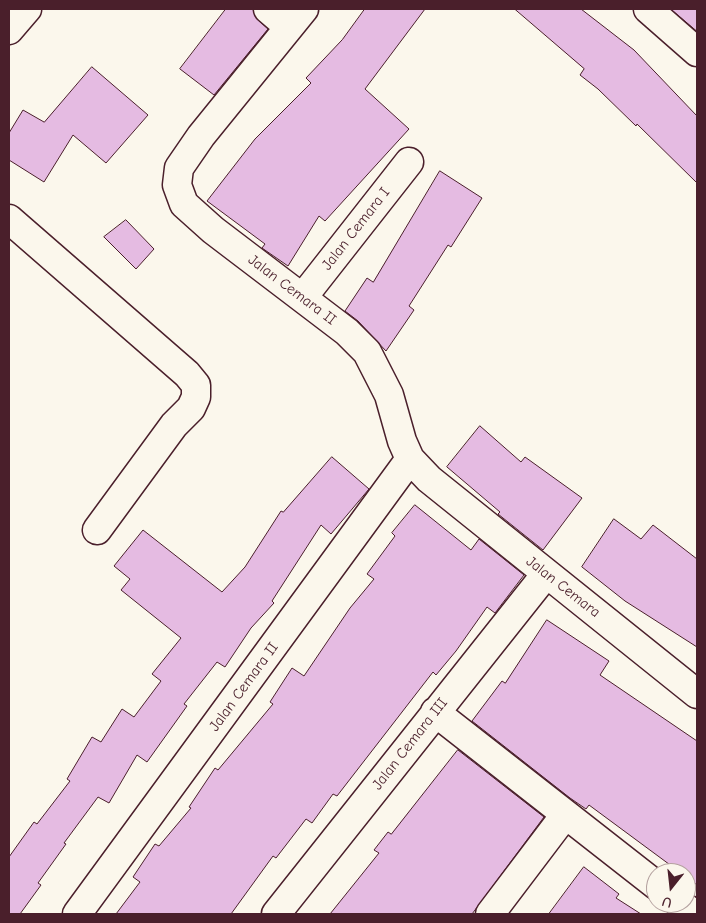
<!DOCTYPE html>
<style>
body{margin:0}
#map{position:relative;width:706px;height:923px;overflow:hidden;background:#fbf7ec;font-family:"Comic Neue",sans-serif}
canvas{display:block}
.frame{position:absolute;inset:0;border:10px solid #4a1f2b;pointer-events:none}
.north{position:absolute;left:646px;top:863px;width:50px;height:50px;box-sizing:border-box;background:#fbf7ec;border:1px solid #b4a19f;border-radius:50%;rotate:196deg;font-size:14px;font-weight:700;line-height:20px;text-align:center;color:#4a1f2b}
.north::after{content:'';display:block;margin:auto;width:18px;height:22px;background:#4a1f2b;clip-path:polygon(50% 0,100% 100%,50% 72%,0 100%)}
</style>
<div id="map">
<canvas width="706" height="923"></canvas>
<div class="frame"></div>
<div class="north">U</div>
</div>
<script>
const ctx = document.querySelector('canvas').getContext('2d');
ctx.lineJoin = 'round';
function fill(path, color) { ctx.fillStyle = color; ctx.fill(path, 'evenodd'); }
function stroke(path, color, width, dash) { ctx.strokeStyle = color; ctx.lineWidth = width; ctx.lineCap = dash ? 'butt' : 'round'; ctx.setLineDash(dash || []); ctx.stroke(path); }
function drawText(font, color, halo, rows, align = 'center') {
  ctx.font = font + ' "Comic Neue",sans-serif'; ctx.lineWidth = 4.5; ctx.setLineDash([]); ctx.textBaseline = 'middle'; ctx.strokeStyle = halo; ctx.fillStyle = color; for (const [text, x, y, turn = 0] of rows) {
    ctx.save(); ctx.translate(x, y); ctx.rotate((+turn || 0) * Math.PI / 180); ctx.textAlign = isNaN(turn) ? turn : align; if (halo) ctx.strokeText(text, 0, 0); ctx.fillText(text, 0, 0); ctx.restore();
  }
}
const building = new Path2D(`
 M 226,9 L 253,9 L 258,20 L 268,29 L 214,95 L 180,69 Z
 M 365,9 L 425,9 L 365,89 L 409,129 L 325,221 L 319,216 L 288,266 L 262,248 L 265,244 L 207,201 L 255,139 L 311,83 L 306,78 L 342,40 Z
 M 515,9 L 581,9 L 634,50 L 697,116 L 697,183 L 637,124 L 636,126 L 598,89 L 580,75 L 584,69 Z
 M 671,9 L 697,9 L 697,31 Z
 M 92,67 L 148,115 L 106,163 L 73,135 L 44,182 L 9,160 L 9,133 L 23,110 L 44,122 Z
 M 440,171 L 482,198 L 451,247 L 448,245 L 409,306 L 414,310 L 386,351 L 358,321 L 345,311 L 367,278 L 373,282 Z
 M 126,220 L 154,249 L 136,269 L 104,237 Z
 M 480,426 L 521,462 L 525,457 L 582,498 L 543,550 L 498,514 L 500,512 L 447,467 Z
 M 332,457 L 369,489 L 331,534 L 321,525 L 272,601 L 274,603 L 251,628 L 225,667 L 217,662 L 184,704 L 187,706 L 147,762 L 137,755 L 109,803 L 98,797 L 64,843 L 66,844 L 38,883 L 41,885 L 20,914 L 9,914 L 9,857 L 34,822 L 37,824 L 70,781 L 67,779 L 92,737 L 101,742 L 122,709 L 134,717 L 161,681 L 152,674 L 181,638 L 121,590 L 130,579 L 114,566 L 143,530 L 222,592 L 245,567 L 281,511 L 283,512 Z
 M 415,505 L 471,550 L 479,539 L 524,575 L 495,613 L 487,607 L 456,651 L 436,675 L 433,672 L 337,796 L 333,794 L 312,823 L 306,819 L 276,858 L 273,856 L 231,914 L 116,914 L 140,882 L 133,877 L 155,844 L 159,846 L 191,808 L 189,807 L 215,768 L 218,770 L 273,704 L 270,702 L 292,668 L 304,676 L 350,608 L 374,579 L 367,574 L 395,536 L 392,533 Z
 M 614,519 L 641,539 L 653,525 L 697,559 L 697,647 L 625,601 L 582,567 Z
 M 547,620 L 609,661 L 600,675 L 697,741 L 697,885 L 686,877 L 686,873 L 681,873 L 589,805 L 586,809 L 570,798 L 472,721 L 502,681 L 505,683 Z
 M 458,750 L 544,817 L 475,910 L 472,914 L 330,914 L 379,853 L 374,850 L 388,832 L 391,834 Z
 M 584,867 L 619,894 L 616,898 L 641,914 L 549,914 Z`);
fill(building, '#e5bbe2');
stroke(building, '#4a1f2b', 1);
const street = new Path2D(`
 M 268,9 L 289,27
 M 304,9 L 201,136 L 179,168 L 177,185 L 184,204 L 213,230 L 347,332 L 367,352 L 389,395 L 402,441 L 410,459 L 429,479 L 697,694
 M 648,9 L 697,52
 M 9,30 L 27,9
 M 9,219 L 187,374 L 196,385 L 196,397 L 191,408 L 174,425 L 97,530
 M 303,297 L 409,162
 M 435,712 L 656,885
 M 679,903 L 694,914
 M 77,914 L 410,459
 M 276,914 L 546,574
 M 490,914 L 565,815`);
stroke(street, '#4a1f2b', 31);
stroke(street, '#fbf7ec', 28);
drawText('15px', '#4a1f2b', '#fbf7ec', [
 ["Jalan Cemara I",356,229,-52],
 ["Jalan Cemara II",292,290,37],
 ["Jalan Cemara",563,587,38],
 ["Jalan Cemara II",244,687,-54],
 ["Jalan Cemara III",410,744,-52]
]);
</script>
